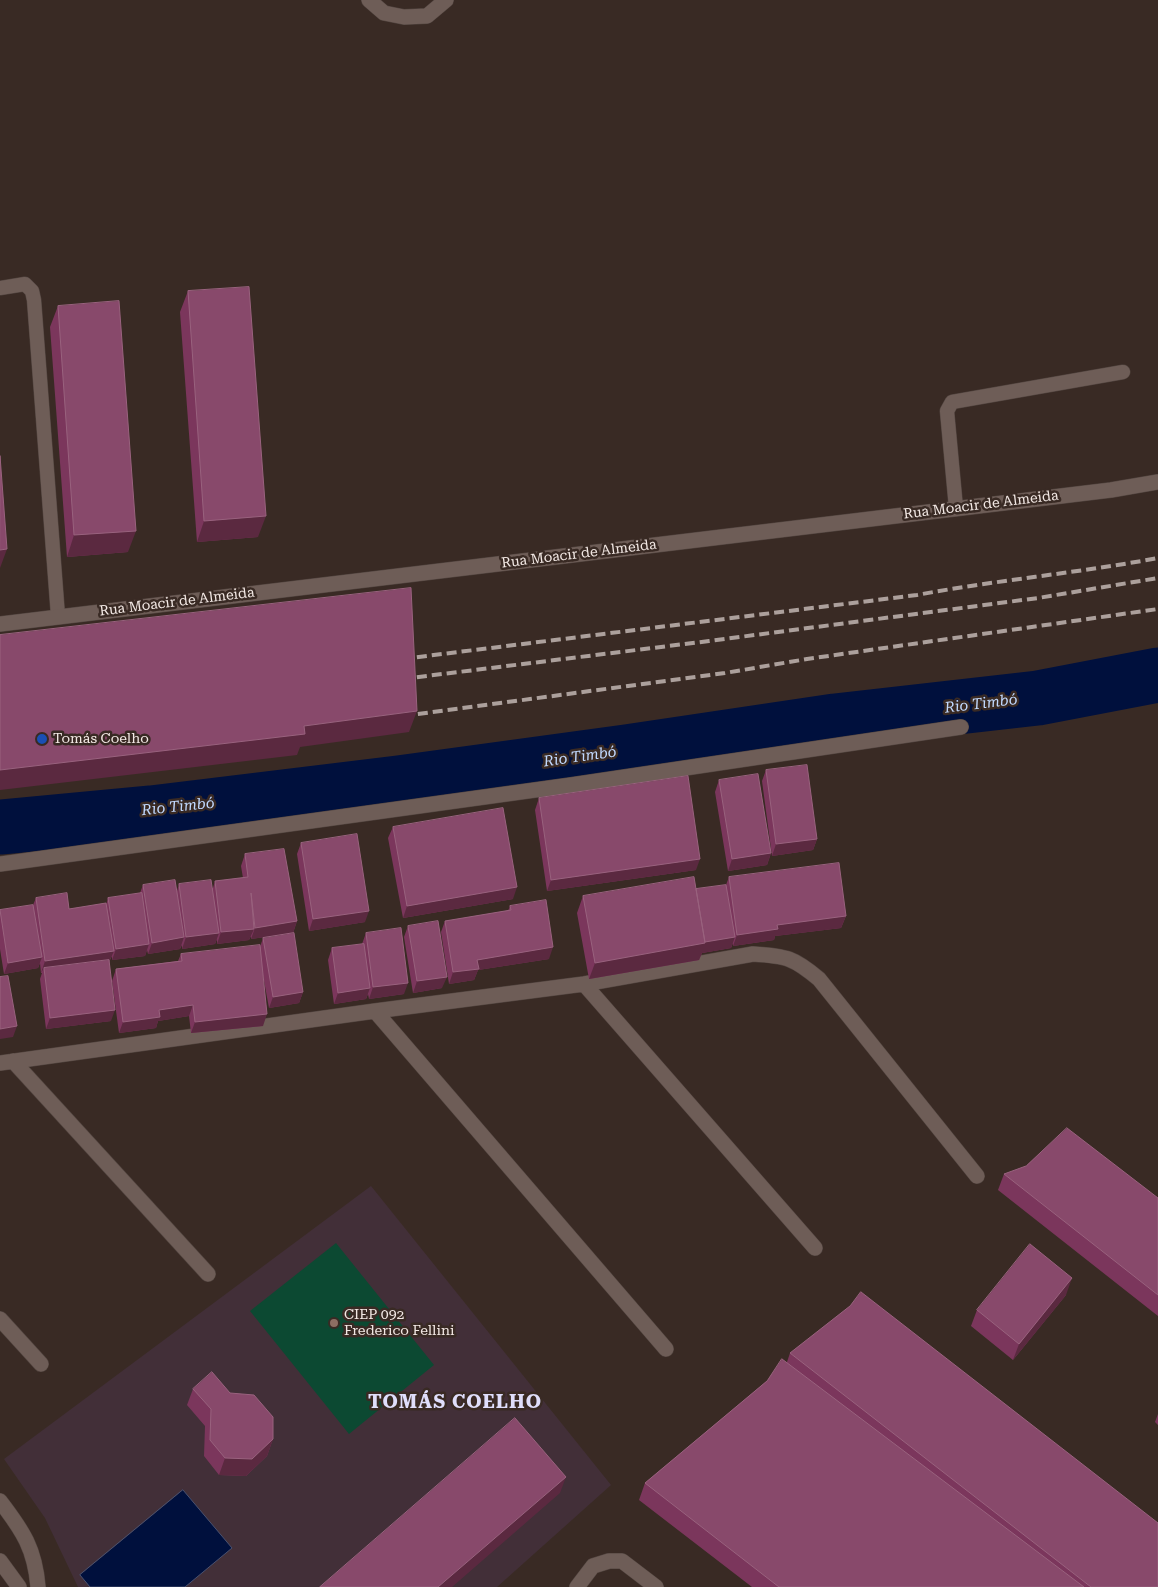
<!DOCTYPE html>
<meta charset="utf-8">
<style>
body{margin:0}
canvas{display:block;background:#392a24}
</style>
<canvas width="1158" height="1587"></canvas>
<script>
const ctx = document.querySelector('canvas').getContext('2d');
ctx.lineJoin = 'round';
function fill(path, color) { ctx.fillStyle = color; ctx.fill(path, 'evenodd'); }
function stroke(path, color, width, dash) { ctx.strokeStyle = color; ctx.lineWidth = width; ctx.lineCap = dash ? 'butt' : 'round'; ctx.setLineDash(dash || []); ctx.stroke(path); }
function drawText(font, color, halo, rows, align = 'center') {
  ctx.font = font + ' "Roboto Serif",serif'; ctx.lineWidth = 5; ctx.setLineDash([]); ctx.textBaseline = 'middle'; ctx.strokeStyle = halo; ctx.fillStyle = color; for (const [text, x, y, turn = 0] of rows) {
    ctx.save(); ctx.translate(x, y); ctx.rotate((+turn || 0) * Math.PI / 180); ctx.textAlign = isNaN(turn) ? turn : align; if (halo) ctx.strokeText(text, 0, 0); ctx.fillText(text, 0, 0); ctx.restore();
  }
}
fill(new Path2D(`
 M 371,1186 L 611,1485 L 497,1587 L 78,1587 L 45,1518 L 4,1459 Z`), '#422f38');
fill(new Path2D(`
 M 336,1243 L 434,1365 L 349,1434 L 250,1311 Z`), '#0c4932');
const water = new Path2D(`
 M 183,1490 L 232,1548 L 185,1587 L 90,1587 L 80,1575 Z`);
fill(water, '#00103d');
stroke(water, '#49516f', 1);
stroke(new Path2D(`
 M 0,827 L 151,813 L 398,783 L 626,752 L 835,721 L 1038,698 L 1158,675`), '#00103d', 55);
const lane = new Path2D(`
 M 0,288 L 25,284 L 32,291 L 34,300 L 58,616
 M 956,508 L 947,411 L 952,402 L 1123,372`);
const street = new Path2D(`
 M 369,0 L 384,13 L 404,17 L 427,16 L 446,0
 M 0,864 L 571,785 L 961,727
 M 584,984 L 815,1248
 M 375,1011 L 666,1349
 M 13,1061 L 208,1274
 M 0,1063 L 375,1011 L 584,984 L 753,954 C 787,956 794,958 819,979 L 977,1176
 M 0,1319 L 41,1364
 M 0,1501 C 23,1531 35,1549 38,1587
 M 577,1587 L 593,1566 L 609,1561 L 622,1561 L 656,1587`);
const secondary = new Path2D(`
 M 0,624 L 1111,490 L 1158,482
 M 0,1561 L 19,1587`);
stroke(lane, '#534641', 15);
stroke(street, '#534641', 16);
stroke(secondary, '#534641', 16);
stroke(lane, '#6e5d57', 14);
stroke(street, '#6e5d57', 15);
stroke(secondary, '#6e5d57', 15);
stroke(new Path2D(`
 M 402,659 L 917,595 C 997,580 1078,573 1158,558
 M 402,679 L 709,641 L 1038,598 L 1158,578
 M 403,716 L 725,673 L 807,659 L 1158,609`), '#aca09c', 4, [10, 5]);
fill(new Path2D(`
 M 188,291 L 258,537 L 197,542 L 180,312 Z
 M 58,306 L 128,552 L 67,557 L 50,327 Z
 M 766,770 L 817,839 L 813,850 L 772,856 L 762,781 Z
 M 719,780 L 771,853 L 767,865 L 728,871 L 715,792 Z
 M 539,798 L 696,870 L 547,891 L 535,810 Z
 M 393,827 L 513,899 L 403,918 L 388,838 Z
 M 301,843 L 365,922 L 309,931 L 297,854 Z
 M 245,854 L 297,921 L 293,933 L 251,939 L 251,936 L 249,940 L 217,944 L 217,939 L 215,944 L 182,949 L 182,945 L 180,949 L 148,954 L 147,950 L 145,956 L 112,960 L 112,956 L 109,962 L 111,1021 L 46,1029 L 40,979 L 42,973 L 41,973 L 40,963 L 38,968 L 4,974 L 0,949 L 0,910 L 33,905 L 36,898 L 69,909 L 106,905 L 108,898 L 140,893 L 143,885 L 177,891 L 179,884 L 213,888 L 215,881 L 243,878 L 241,866 Z
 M 729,877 L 846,916 L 841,928 L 775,936 L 774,940 L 733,946 L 733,943 L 731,948 L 702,953 L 699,960 L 589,979 L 577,913 L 583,896 L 696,889 L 726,885 Z
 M 510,906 L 549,959 L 478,970 L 474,980 L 449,984 L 441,932 L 445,921 L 508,911 Z
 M 408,926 L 442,988 L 413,993 L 404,937 Z
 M 366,933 L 404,994 L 369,999 L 368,994 L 366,999 L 334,1004 L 328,960 L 332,948 L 362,944 Z
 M 263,938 L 303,992 L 299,1003 L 269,1008 L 262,970 L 263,1026 L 191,1033 L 189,1016 L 158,1021 L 156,1028 L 119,1033 L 112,981 L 116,969 L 178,961 L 181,954 L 260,947 Z
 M 1004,1174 L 1158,1198 L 1158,1316 L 998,1190 Z
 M 1066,1295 L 1013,1360 L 971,1326 L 977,1310 Z
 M 790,1353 L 1158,1587 L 752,1587 L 639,1500 L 645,1483 L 767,1381 L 787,1362 Z
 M 193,1389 L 230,1393 L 273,1439 L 267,1456 L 246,1476 L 219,1475 L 204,1456 L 205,1426 L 187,1405 Z
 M 1158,1414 L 1158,1425 L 1155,1422 Z`), '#7b365c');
fill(new Path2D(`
 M 266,516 L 258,537 L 197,542 L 204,521 Z
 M 136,531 L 128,552 L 67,557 L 74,535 Z
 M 7,549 L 0,568 L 0,550 Z
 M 417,711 L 409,732 L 300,747 L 297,755 L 0,790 L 0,770 L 304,726 Z
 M 817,839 L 813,850 L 772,856 L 776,844 Z
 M 771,853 L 767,865 L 728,871 L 732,859 Z
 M 700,859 L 696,870 L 547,891 L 551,880 Z
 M 517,887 L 513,899 L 403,918 L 407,906 Z
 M 369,911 L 365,922 L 309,931 L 313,919 Z
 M 846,916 L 841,928 L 775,936 L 774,940 L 733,946 L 737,935 L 777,925 Z
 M 297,921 L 293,933 L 251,939 L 255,928 Z
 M 254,929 L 249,940 L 217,944 L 221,932 Z
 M 219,933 L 215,944 L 182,949 L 186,937 Z
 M 184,937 L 180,949 L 148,954 L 152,943 Z
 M 735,937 L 731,948 L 702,953 L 699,960 L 589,979 L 595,963 L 702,942 Z
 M 149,944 L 145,956 L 112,960 L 116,949 Z
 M 553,947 L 549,959 L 478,970 L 474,980 L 449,984 L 453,972 L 477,960 Z
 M 114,951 L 109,962 L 44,968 L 41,973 L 45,961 Z
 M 42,957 L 38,968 L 4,974 L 8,963 Z
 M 447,977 L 442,988 L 413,993 L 417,981 Z
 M 408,983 L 404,994 L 369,999 L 373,987 Z
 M 370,988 L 366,999 L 334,1004 L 338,993 Z
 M 303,992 L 299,1003 L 269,1008 L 273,997 Z
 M 193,1005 L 189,1016 L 158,1021 L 156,1028 L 119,1033 L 123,1022 L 159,1010 Z
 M 115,1010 L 111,1021 L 46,1029 L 50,1018 Z
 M 267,1014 L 263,1026 L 191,1033 L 195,1022 Z
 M 17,1026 L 13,1037 L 0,1039 L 0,1029 Z
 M 1072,1278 L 1066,1295 L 1013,1360 L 1019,1344 Z
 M 273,1439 L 267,1456 L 246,1476 L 219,1475 L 225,1458 Z
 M 566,1477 L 560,1493 L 452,1587 L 438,1587 Z`), '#5b2940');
const building = new Path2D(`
 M 249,287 L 266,516 L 204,521 L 188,291 Z
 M 119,301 L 136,531 L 74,535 L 58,306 Z
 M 0,456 L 7,549 L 0,550 Z
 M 411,588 L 417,711 L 304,726 L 305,734 L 0,770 L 0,635 Z
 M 807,765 L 817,839 L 776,844 L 766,770 Z
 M 758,774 L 771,853 L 732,859 L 719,780 Z
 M 688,776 L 700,859 L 551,880 L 539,798 Z
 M 503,808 L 517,887 L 407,906 L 393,827 Z
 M 357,834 L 369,911 L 313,919 L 301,843 Z
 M 284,849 L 297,921 L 255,928 L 251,893 L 254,929 L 221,932 L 215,881 L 248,877 L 245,854 Z
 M 839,863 L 846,916 L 777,925 L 778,929 L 737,935 L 729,877 Z
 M 694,877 L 705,943 L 595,963 L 583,896 Z
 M 175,880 L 184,937 L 152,943 L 143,885 Z
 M 211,880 L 219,933 L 186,937 L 179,884 Z
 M 726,885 L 735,937 L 705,942 L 696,889 Z
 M 67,893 L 69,909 L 106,903 L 114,951 L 45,961 L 36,898 Z
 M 142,893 L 149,944 L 116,949 L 108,898 Z
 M 546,900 L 553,947 L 477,960 L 479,969 L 453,972 L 445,921 L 511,910 L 510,906 Z
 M 33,905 L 42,957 L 8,963 L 0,910 Z
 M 438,921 L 447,977 L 417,981 L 408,926 Z
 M 401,928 L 408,983 L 373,987 L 366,933 Z
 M 294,933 L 303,992 L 273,997 L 263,938 Z
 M 364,944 L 370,988 L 338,993 L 332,948 Z
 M 260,945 L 267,1014 L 195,1022 L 193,1005 L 159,1010 L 160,1017 L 123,1022 L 116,969 L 182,961 L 181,954 Z
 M 109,960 L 115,1010 L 50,1018 L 44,968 Z
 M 8,976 L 17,1026 L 0,1029 L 0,977 Z
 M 1067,1128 L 1158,1198 L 1158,1295 L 1004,1174 L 1026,1166 Z
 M 1030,1244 L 1072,1278 L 1019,1344 L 977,1310 Z
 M 861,1292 L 1158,1523 L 1158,1587 L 1091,1587 L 790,1353 L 850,1306 Z
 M 782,1359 L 1084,1587 L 779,1587 L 645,1483 L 767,1381 Z
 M 212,1372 L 230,1393 L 254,1395 L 273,1417 L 273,1439 L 252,1459 L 225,1458 L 210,1440 L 211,1409 L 193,1389 Z
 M 515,1418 L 566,1477 L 438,1587 L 320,1587 Z`);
fill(building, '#88496b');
stroke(building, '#99627e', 1);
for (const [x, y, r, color] of [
 [42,739,6,"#1a4fb4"],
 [334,1323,5,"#8d6e63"]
]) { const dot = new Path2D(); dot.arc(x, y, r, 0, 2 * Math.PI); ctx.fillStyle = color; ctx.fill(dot); stroke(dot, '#392a24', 2); }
drawText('14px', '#f3e9e5', '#392a24', [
 ["Rua Moacir de Almeida",981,505,-7],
 ["Rua Moacir de Almeida",579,554,-7],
 ["Rua Moacir de Almeida",177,602,-7]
]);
drawText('14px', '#f3e9e5', '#392a24', [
 ["Tomás Coelho",53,739],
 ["CIEP 092",344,1315],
 ["Frederico Fellini",344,1331]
], 'left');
drawText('italic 15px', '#c1d9ff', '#392a24', [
 ["Rio Timbó",981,704,-7],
 ["Rio Timbó",580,757,-8],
 ["Rio Timbó",178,807,-6]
]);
ctx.letterSpacing = '1px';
drawText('bold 19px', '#dfdefb', '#392a24', [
 ["TOMÁS COELHO",455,1402]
]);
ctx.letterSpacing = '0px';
</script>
